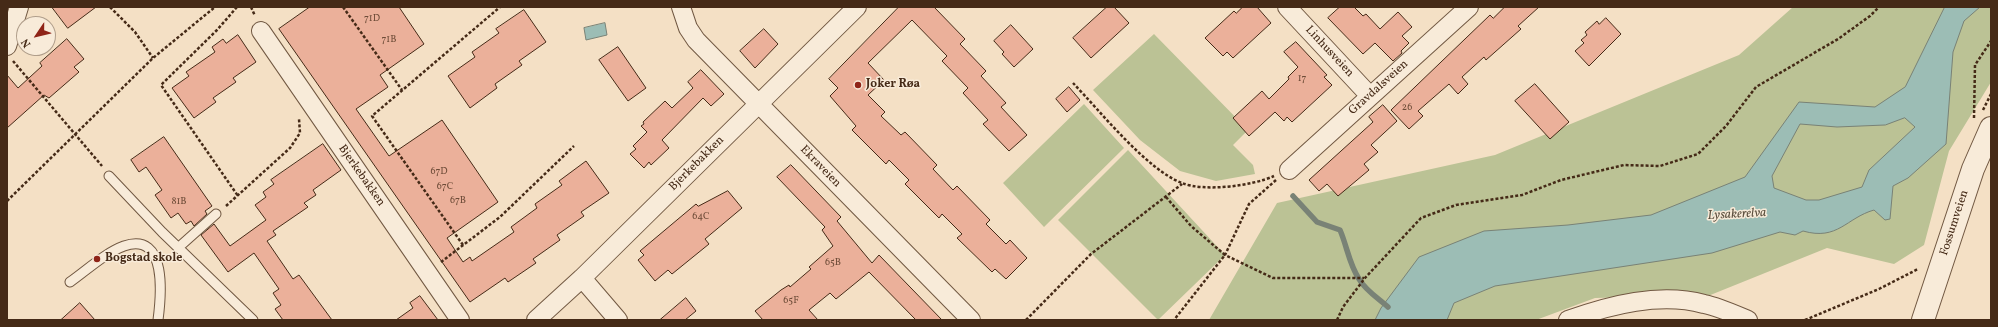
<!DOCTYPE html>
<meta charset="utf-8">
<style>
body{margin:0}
#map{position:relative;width:1998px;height:327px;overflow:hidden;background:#f4e0c5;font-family:Vollkorn,serif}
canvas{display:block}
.frame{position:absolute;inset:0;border:8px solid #452a17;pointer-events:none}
.north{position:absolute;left:16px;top:16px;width:40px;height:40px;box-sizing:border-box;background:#f8ebd9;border:1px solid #b09e8b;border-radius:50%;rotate:235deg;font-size:11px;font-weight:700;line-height:16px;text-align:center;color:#452a17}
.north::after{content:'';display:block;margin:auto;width:14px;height:18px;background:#8f2418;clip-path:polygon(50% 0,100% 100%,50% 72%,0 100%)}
</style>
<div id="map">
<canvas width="1998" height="327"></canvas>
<div class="frame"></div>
<div class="north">N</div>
</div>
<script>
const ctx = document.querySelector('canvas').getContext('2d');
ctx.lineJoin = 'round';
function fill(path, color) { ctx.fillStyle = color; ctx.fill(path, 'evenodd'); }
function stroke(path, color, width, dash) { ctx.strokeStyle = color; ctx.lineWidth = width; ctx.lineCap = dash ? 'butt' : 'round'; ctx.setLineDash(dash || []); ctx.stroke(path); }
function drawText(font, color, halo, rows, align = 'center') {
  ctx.font = font + ' Vollkorn,serif'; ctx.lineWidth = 3; ctx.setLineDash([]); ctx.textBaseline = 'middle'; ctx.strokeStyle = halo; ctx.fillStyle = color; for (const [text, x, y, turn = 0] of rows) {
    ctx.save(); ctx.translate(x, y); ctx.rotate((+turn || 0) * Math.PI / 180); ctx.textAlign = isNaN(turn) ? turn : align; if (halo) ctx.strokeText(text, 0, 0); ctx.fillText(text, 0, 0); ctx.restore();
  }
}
fill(new Path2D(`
 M 1793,7 L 1991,7 L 1991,82 L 1949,151 L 1924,245 L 1894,264 L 1827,248 L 1698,300 L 1671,296 L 1595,298 L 1536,320 L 1209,320 L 1277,203 L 1495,155 L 1739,55 Z
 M 1154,34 L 1248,130 L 1233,145 L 1253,165 L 1255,174 L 1216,181 L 1180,171 L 1140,140 L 1093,90 Z
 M 1084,104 L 1124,148 L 1044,227 L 1003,183 Z
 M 1128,150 L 1225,255 L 1158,320 L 1058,220 Z`), '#bbc295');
const water = new Path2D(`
 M 1945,7 L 1980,7 L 1964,21 L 1953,52 L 1946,144 L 1908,178 L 1893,186 L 1890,219 L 1885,220 L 1874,210 C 1846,218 1838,241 1803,231 L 1795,235 L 1780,232 L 1712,253 L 1495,286 L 1454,303 L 1447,320 L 1375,320 L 1381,308 L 1419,257 L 1484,231 L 1568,225 L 1651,215 L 1745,177 L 1799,102 L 1875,107 L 1905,87 ZM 1905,118 L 1915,127 L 1869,170 L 1862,187 L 1819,200 L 1806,200 L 1774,188 L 1772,176 L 1800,124 L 1837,127 L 1885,125 Z
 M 605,23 L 607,35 L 586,40 L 584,28 Z`);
fill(water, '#9cbdb5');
stroke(water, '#798276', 1);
stroke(new Path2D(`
 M 1293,196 L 1317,222 L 1340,230 C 1347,246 1349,264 1359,279 C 1365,290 1379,299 1388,307`), '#798276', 5.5);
const building = new Path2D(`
 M 52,7 L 96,7 L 68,28 Z
 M 310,7 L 399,7 L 424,44 L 380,75 L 388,87 L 356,109 L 389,156 L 442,120 L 498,202 L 447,238 L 463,262 L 470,257 L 472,261 L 514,232 L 511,227 L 537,208 L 535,204 L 562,185 L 559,181 L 586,161 L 609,193 L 581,212 L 584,216 L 557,235 L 560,240 L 533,259 L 536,263 L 508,282 L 505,278 L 470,302 L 279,29 Z
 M 899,7 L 934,7 L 965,39 L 960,44 L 986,71 L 981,76 L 1006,103 L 1001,107 L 1027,135 L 1009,151 L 983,124 L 988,120 L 963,93 L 968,88 L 942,61 L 947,56 L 912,20 L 868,63 L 884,80 L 868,95 L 885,112 L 881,116 L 901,135 L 905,132 L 937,165 L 933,169 L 953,190 L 957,186 L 990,220 L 986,224 L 1006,244 L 1010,240 L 1027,258 L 1006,279 L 995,269 L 992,272 L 957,238 L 962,234 L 942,214 L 939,218 L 905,184 L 909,180 L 889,160 L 886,164 L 852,130 L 856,126 L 830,96 L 838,88 L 829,79 Z
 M 1107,7 L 1114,7 L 1129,23 L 1091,58 L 1073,38 Z
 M 1243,7 L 1257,7 L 1271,23 L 1233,58 L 1227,52 L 1223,56 L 1205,38 L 1234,11 L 1236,13 Z
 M 1340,7 L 1354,7 L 1363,16 L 1366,14 L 1380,29 L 1398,12 L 1412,27 L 1402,36 L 1409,43 L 1401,51 L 1402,53 L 1393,61 L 1375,43 L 1363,54 L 1328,18 Z
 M 1505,7 L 1539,7 L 1518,26 L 1521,29 L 1486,60 L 1484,57 L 1462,77 L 1468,84 L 1458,94 L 1449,84 L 1418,111 L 1423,116 L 1409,129 L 1391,110 L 1490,15 L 1493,18 Z
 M 524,10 L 546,42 L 519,61 L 522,65 L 495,84 L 497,88 L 470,108 L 448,76 L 475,57 L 472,52 L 499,33 L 496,29 Z
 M 1606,18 L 1621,34 L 1589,66 L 1575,51 L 1584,43 L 1581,40 L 1587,35 L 1585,32 L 1597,21 L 1599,24 Z
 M 1011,25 L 1033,49 L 1014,67 L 1002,54 L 1004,52 L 994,41 Z
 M 764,29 L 778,44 L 755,68 L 740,51 Z
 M 238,35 L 256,62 L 233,78 L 236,82 L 213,98 L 216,102 L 194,118 L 172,88 L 189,76 L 186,72 L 215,52 L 212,47 L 223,39 L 226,43 Z
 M 67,39 L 84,59 L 74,67 L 79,72 L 49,98 L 44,95 L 7,128 L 7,75 L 18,88 L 42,66 L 40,63 Z
 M 1296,42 L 1327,75 L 1324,77 L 1332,85 L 1292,122 L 1287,117 L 1284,121 L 1275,112 L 1249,136 L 1233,118 L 1262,91 L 1269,99 L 1289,79 L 1288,77 L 1298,67 L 1284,52 Z
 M 618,47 L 646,88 L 628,101 L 599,60 Z
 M 701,70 L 724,94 L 711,106 L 703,98 L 662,140 L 669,148 L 651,165 L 649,162 L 644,168 L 630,154 L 636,149 L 633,146 L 647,132 L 641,126 L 644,124 L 643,122 L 665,101 L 672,108 L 693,88 L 688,82 Z
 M 1535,84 L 1569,122 L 1550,139 L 1515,101 Z
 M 1069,87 L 1080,100 L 1067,112 L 1056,99 Z
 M 1383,105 L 1397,121 L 1371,145 L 1378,152 L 1364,164 L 1369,170 L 1338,196 L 1327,184 L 1319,191 L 1309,180 L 1373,122 L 1369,117 Z
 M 164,137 L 212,206 L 205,211 L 207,214 L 194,226 L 191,221 L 186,224 L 178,213 L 171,218 L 155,195 L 162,190 L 146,167 L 139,172 L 131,160 Z
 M 323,144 L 341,170 L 313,190 L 316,195 L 304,203 L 308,207 L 273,231 L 276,235 L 267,241 L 293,279 L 299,275 L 332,320 L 283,320 L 275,309 L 281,305 L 273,293 L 279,289 L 254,253 L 228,272 L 201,235 L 214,224 L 230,246 L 266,220 L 255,205 L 266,197 L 263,192 L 274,184 L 271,180 Z
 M 791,165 L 841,217 L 837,221 L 872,263 L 879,255 L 942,320 L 916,320 L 869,272 L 836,299 L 830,293 L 809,310 L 818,320 L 763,320 L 755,311 L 781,290 L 789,285 L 790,287 L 811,269 L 809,267 L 833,246 L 822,230 L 825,227 L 777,177 Z
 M 728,191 L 742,208 L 705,239 L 709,244 L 672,274 L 668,270 L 655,281 L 638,260 L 644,255 L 640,251 L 696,204 L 698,206 Z
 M 420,296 L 438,320 L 396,320 L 413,308 L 410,303 Z
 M 686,298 L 696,311 L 685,320 L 660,320 Z
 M 80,303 L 95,320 L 61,320 Z`);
fill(building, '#ebb09a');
stroke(building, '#452a17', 1);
const service = new Path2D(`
 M 109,176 L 162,232 L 253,320
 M 179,247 L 216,214
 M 70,282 C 87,270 105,253 124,246 C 168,231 161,297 158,320`);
const minor = new Path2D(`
 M 681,7 L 688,28 L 696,40 L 971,320
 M 1287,7 L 1370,96
 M 261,31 L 460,320
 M 7,46 L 19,7
 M 1289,170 L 1469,7
 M 582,278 L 618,320
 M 536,320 L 582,278 L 857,7
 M 1568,320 C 1610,305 1660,292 1704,304 C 1719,307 1734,314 1748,320`);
const tertiary = new Path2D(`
 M 1923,320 L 1973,169 L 1991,128`);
stroke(service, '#715842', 11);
stroke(minor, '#715842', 20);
stroke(tertiary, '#715842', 24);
stroke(new Path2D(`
 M 110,7 L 135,32 L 153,58
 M 237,7 L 217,30 L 161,85 L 238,196
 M 251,7 L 255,16
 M 343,7 L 402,90
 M 13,61 L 102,166
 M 1073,83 C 1100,111 1147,170 1182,183 C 1204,192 1252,186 1274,176
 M 1983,110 L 1991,94
 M 1974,118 L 1975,65 L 1991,41
 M 1276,180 L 1249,204 L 1225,255 L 1273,278 L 1364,278
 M 1166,197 L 1191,226 L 1225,255 L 1174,320
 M 7,201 L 153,58 L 215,7
 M 226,206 L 290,148 L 300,133 L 299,119
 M 463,245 L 372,116 L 500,7
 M 441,262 L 500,217 L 574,146
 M 1026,320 L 1091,254 L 1182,184
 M 1337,320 L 1343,307 L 1365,278 L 1421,218 L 1456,205 L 1522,195 L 1561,180 L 1624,165 L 1660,166 L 1698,154 L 1726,126 L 1756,87 L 1838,39 L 1870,16 L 1879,7
 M 1805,320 L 1879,289 L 1918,269`), '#452a17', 2.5, [3, 2]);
stroke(service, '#f8ebd9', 9);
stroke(minor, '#f8ebd9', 18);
stroke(tertiary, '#f8ebd9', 22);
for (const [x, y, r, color] of [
 [858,85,4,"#8f2418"],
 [97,259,4,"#8f2418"]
]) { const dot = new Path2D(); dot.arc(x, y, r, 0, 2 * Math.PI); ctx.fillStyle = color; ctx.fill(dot); stroke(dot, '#f8ebd9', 1.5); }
drawText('10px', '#6e4c38', null, [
 ["71D",372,19],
 ["71B",389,40],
 ["17",1302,79],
 ["26",1407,108],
 ["67D",439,172],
 ["67C",445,187],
 ["67B",458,201],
 ["81B",179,202],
 ["64C",701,217],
 ["65B",833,263],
 ["65F",791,301]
]);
drawText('12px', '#452a17', '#f8ebd9', [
 ["Linhusveien",1329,52,47],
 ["Gravdalsveien",1379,88,-42],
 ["Bjerkebakken",697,164,-45],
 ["Ekraveien",820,167,46],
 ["Bjerkebakken",361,176,55],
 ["Fossumveien",1955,223,-72]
]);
drawText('bold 12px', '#452a17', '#f8ebd9', [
 ["Joker Røa",866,85],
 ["Bogstad skole",105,259]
], 'left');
drawText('italic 13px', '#5b4f3e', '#f8ebd9', [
 ["Lysakerelva",1737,215,-3]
]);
</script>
